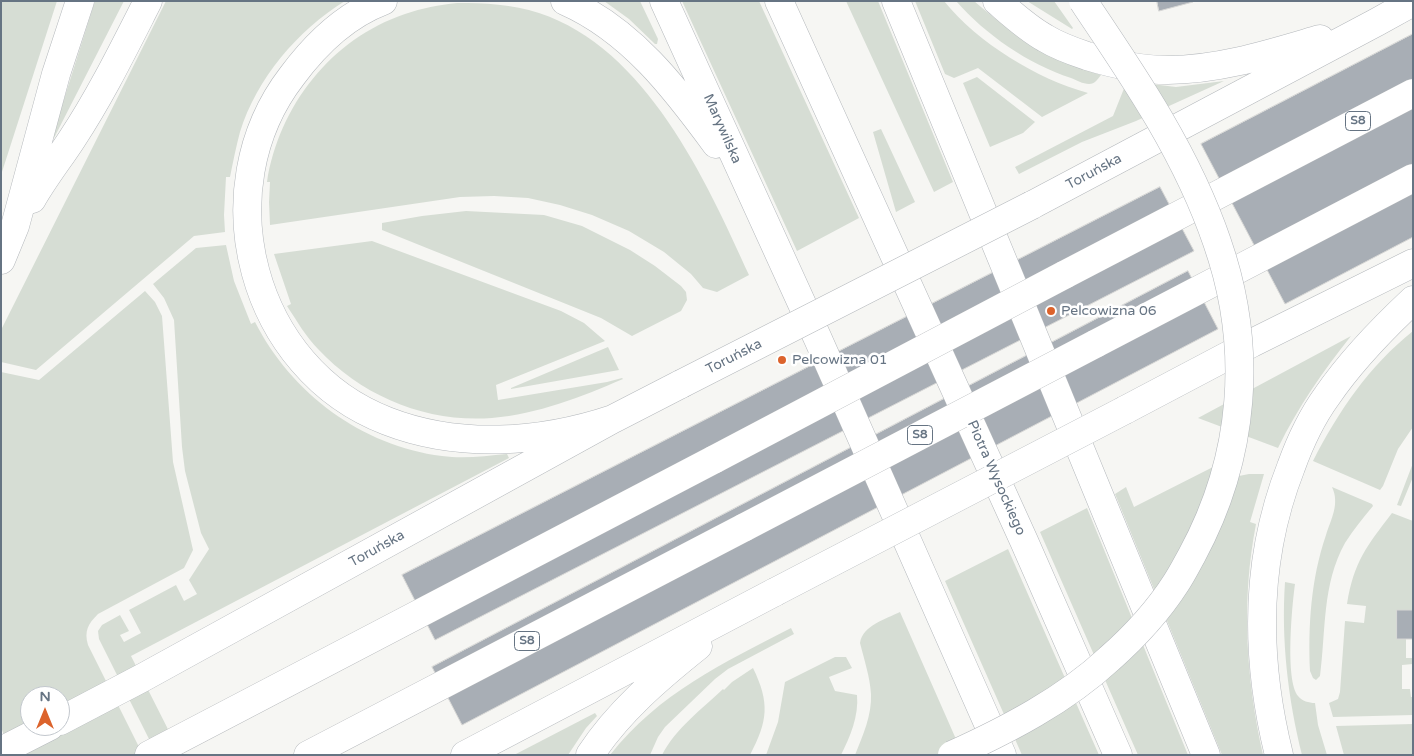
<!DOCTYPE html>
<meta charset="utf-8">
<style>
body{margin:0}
#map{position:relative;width:1414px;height:756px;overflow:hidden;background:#f6f6f3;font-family:"Varela Round",sans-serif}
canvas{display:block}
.frame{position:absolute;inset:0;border:2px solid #667483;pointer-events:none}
.north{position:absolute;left:20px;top:686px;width:50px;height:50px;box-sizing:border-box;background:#fff;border:1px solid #c2c7cd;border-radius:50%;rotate:0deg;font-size:14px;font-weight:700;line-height:20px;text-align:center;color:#667483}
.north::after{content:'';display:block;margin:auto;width:18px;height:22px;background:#dc632c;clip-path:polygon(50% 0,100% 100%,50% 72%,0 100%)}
</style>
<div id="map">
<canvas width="1414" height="756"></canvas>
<div class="frame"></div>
<div class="north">N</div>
</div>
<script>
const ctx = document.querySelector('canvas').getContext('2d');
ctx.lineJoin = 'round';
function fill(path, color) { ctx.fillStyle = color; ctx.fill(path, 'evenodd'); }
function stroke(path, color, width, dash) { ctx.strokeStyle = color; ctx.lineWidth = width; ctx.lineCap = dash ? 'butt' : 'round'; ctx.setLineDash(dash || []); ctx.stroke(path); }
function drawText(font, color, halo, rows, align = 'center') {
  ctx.font = font + ' "Varela Round",sans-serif'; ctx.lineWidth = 5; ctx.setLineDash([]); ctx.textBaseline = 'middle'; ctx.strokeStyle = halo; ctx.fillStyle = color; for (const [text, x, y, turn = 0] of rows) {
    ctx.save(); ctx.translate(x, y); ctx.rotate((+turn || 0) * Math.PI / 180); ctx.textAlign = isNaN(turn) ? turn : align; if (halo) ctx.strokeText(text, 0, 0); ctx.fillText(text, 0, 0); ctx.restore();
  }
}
fill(new Path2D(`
 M 1,1 L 57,1 L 1,175 Z
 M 95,1 L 124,1 L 54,138 L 52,137 Z
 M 166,1 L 345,1 C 297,31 257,78 240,132 C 236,147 233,162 230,177 L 226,177 L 224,215 L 225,232 L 194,236 L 36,370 L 1,362 L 1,330 Z
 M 604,1 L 640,1 L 658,39 L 657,44 L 655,44 L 629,19 Z
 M 682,1 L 759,1 L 859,218 L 797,251 Z
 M 846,1 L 878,1 L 953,182 L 934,192 Z
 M 915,1 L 944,1 C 978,43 1037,79 1088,93 L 1042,117 L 978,68 L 954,78 L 945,74 Z
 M 956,1 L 974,1 C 1013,35 1052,59 1101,75 C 1098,79 1095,84 1089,84 C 1083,84 1076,80 1071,78 C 1028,64 986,35 956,1 Z
 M 1027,1 L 1054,1 L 1073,28 L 1072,29 Z
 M 457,3 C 485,3 512,4 539,13 C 646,48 706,180 749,275 L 717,292 L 703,288 L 691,274 L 664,252 L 629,231 L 592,215 L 560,205 L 528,198 L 494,196 L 460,197 L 270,225 L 269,202 L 270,182 L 267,182 C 279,106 331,39 405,14 C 422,8 439,5 457,3 Z
 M 977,77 L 1035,122 L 1023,133 L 990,147 L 963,83 Z
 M 1127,81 L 1176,87 L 1224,81 L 1136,121 L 1082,142 L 1019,174 L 1015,167 L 1113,116 Z
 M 881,129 L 915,202 L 896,212 L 873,132 Z
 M 466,211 L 544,215 L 582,226 L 630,250 L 655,266 L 681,286 L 686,292 L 687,300 L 681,311 L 632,336 L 601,318 L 382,230 L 382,223 L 422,216 Z
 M 372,241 L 561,311 L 584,323 L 605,341 L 496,385 L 498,400 L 607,382 L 622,378 L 623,379 C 581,397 538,414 492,418 C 427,423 363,397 318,349 C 306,337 297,321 287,306 L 291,304 L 274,254 Z
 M 226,245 L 234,281 L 251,324 L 255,322 C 291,393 362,446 442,456 C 464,459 485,456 507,454 L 509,458 L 131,656 L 181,755 L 157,755 L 99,639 L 98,631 L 102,625 L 120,615 L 129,631 L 120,635 L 124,642 L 141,633 L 129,610 L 176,585 L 184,601 L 197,594 L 189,580 L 209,549 L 201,533 L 185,471 L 182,447 L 174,320 L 164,298 L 153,284 L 196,248 Z
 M 145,291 L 155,302 L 162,316 L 173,462 L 193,550 L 184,568 L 98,614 C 88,624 84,631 88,645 L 143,755 L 11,755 L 1,727 L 1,372 L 39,380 ZM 30,696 L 60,696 L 60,726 L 30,726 Z
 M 1413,331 L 1413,427 L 1398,449 L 1383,486 L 1380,490 L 1313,461 C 1338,412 1369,366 1413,331 Z
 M 1351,336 C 1323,371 1298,407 1278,448 L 1198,418 Z
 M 608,347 L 619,370 L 511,389 L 511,388 Z
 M 1413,463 L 1413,477 L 1401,506 L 1397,505 Z
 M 1213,467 L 1234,477 L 1249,474 L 1264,474 L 1250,522 L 1256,524 C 1241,601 1246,678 1263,755 L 1222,755 L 1115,494 L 1126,487 L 1134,507 Z
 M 1332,487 L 1372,504 L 1373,506 C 1363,518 1353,530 1345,543 C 1322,584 1326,631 1320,676 L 1316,680 L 1313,678 L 1310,671 C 1308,625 1311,579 1326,535 C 1331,519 1340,504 1332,487 Z
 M 1087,508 L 1188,755 L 1138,755 L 1040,532 Z
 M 1392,513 L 1413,521 L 1413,610 L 1397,611 L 1397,639 L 1406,639 L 1406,658 L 1413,658 L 1413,664 L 1402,665 L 1402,689 L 1410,689 L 1411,697 L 1413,697 L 1413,715 L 1333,717 L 1329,703 L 1338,699 L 1340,692 L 1345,621 L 1364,623 L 1366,606 L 1347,604 C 1354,561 1367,546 1392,513 Z
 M 1008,549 L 1099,755 L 1022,755 L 945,581 Z
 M 1285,582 L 1295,584 C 1292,605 1285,680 1298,696 C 1302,701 1309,703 1315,703 L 1318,725 L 1327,755 L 1302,755 C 1288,699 1281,640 1285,582 Z
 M 900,612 L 963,755 L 855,755 C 863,735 872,715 871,694 C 870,677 864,659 860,643 C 863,625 886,619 900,612 Z
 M 791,628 L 794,634 L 728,669 L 715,679 L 665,727 L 658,737 L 650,755 L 610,755 C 659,693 723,663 791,628 Z
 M 835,657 L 846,657 L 852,668 L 829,677 L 835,691 L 857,695 C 859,716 850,737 841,755 L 766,755 L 778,722 L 785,682 Z
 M 753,668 C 770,703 768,721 750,755 L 662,755 C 676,728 702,709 723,689 L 724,690 L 732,682 Z
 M 595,713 L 597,716 L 586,728 L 568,755 L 514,755 Z
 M 1413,724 L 1413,755 L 1344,755 L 1336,726 Z`), '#d6ddd4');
const building = new Path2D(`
 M 1157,1 L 1192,1 L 1193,2 L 1159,11 Z
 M 1413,34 L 1413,237 L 1285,304 L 1201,144 Z
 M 1160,187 L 1194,251 L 435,640 L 402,575 Z
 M 1188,271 L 1218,329 L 462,725 L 432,667 Z
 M 1397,610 L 1413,610 L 1413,639 L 1397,639 Z`);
fill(building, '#a8aeb5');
stroke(building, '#d7d7d5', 1);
const major = new Path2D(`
 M 383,1 C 346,15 315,45 292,76 C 204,190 251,369 387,421 C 459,449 541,443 613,419
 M 565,1 C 631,30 675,88 716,144
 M 664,1 L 818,339 L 1002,755
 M 779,1 L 1024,541 L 1118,755
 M 896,1 L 1206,755
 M 997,1 C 1012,14 1027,28 1045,38 C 1058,46 1072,51 1087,56 C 1113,64 1141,70 1168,70 C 1220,70 1272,53 1320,39
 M 32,199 C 44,178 59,159 72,139 C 101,95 124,48 148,1
 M 1032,205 L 1377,22 L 1413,2
 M 1,260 L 15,226 L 56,74 L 80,1
 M 1125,410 L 1252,343 L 1413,263
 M 60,721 L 142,678 L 613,419 L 681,384
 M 1,751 L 50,726
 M 465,755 L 775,592
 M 590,755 C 618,712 658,678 698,646
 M 1279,755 C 1255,658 1254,561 1291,467 C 1300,442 1311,418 1327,396 C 1351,361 1382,329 1413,300`);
const highway = new Path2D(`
 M 1064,275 L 1413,93
 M 1095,344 L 1413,178
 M 149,755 L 715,459
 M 308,755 L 745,527`);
stroke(major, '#b4b8bc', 29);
stroke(highway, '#b4b7ba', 29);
stroke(major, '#fff', 28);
stroke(highway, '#fff', 28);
const majorBridge = new Path2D(`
 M 681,384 L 1032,205
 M 775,592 L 1125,410
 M 952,755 C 1007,730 1065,700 1109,659 C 1134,637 1158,611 1176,583 C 1182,574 1187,564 1192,555 C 1245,457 1254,348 1217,242 C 1187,154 1135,78 1083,1`);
const highwayBridge = new Path2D(`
 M 715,459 L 1064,275
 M 745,527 L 1095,344`);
stroke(majorBridge, '#b4b8bc', 29, []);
stroke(highwayBridge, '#b4b7ba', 29, []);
stroke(majorBridge, '#fff', 28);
stroke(highwayBridge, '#fff', 28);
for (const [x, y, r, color] of [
 [1051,311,5,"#dc632c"],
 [782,360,5,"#dc632c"]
]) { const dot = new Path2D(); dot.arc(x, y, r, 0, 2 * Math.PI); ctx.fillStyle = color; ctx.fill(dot); stroke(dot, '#fff', 2); }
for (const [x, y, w] of [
 [1358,121,25],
 [920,435,25],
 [527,641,25]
]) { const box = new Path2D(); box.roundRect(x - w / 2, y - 9.5, w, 19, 4); ctx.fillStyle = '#fff'; ctx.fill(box); stroke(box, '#667483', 1); }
drawText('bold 12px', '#667483', null, [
 ["S8",1358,121],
 ["S8",920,435],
 ["S8",527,641]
]);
drawText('14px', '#667483', '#fff', [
 ["Marywilska",722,129,66],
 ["Toruńska",1094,172,-28],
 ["Toruńska",734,357,-27],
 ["Piotra Wysockiego",996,478,66],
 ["Toruńska",377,549,-29]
]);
drawText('14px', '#667483', '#fff', [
 ["Pelcowizna 06",1061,311],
 ["Pelcowizna 01",792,360]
], 'left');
</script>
